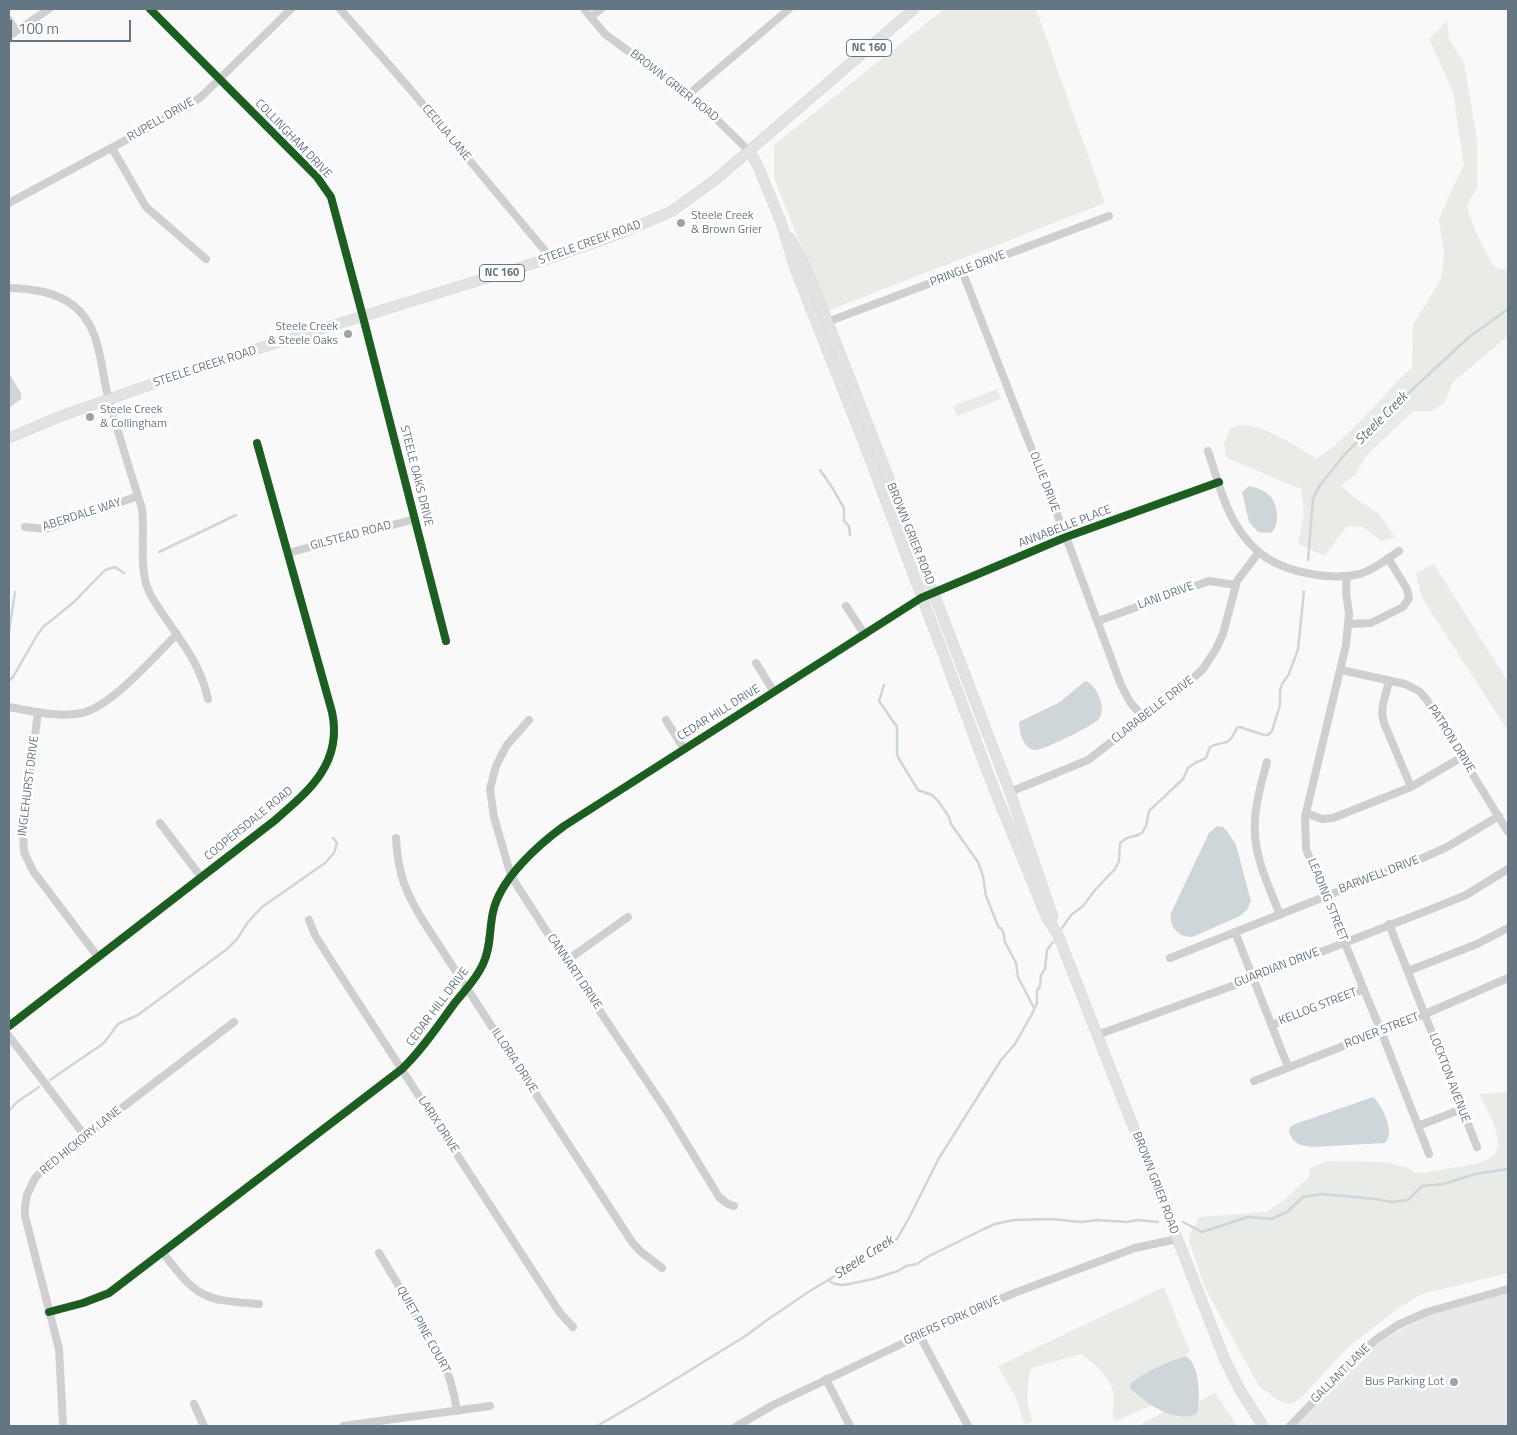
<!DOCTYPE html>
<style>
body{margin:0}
#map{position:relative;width:1517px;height:1435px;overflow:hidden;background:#f9f9f9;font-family:"Titillium Web",sans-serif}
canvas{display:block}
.frame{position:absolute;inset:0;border:10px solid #657683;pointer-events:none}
.scale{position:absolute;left:10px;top:20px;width:121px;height:22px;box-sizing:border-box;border:2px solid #657683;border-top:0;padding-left:6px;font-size:15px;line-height:18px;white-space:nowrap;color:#657683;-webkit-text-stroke:4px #fff;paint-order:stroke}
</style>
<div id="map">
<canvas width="1517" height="1435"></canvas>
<div class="frame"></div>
<div class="scale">100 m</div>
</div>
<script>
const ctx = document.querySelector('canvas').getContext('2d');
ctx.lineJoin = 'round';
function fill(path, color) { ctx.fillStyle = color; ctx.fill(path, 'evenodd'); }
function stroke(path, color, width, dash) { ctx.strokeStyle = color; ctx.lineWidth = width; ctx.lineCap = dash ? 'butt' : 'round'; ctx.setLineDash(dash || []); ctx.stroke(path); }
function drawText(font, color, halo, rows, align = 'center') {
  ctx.font = font + ' "Titillium Web",sans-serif'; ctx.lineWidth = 5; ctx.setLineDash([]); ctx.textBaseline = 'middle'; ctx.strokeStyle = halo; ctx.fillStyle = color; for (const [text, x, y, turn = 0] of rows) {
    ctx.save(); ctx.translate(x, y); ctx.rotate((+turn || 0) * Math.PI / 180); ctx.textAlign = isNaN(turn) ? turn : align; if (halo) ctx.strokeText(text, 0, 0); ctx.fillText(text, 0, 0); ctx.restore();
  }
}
fill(new Path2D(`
 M 1508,1293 L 1508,1426 L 1295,1426 L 1352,1365 L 1384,1338 L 1425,1317 Z`), '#e8e9e9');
fill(new Path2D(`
 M 944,9 L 1036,9 L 1105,203 L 827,311 L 774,178 L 774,145 Z
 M 1447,21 L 1449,39 L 1464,63 L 1477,140 L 1477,187 L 1467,205 C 1473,229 1483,248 1495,268 L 1508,270 L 1508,336 L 1453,382 L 1444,403 L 1432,411 L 1413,411 L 1366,456 L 1355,475 L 1341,486 L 1358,500 L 1379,514 L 1395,537 L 1381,541 L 1363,527 L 1347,526 L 1325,556 L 1298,544 L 1304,514 L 1301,489 L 1227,458 L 1224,445 L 1230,428 C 1233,427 1238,425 1241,425 C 1264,424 1299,448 1317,459 C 1341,442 1362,420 1382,398 C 1392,387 1400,377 1412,368 L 1413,325 L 1441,279 L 1444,254 L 1439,220 L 1449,195 L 1464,166 L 1453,92 L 1429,39 Z
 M 997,389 L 1001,399 L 957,416 L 953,406 Z
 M 1434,564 L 1508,682 L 1508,731 L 1422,598 L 1416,573 Z
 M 1508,1092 L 1508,1273 L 1422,1294 L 1400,1307 L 1347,1348 L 1301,1398 L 1291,1404 L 1279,1401 L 1259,1386 L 1205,1288 L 1189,1240 L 1191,1232 L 1199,1217 L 1267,1212 L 1283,1201 L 1309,1177 L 1310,1169 L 1326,1161 L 1385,1162 L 1409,1168 L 1415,1173 C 1430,1173 1443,1169 1457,1167 C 1467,1165 1478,1164 1487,1160 C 1512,1149 1487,1109 1479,1094 Z
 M 1164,1287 L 1190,1352 C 1182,1360 1171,1360 1161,1365 C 1150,1370 1140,1376 1130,1384 L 1130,1388 L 1138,1397 L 1152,1405 L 1121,1419 L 1114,1420 C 1111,1412 1114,1405 1114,1396 C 1113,1380 1094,1363 1081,1354 L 1032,1368 C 1027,1377 1027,1395 1028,1406 C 1029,1411 1032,1416 1032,1422 L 1027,1424 L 1024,1423 L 1017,1400 L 998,1366 Z
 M 1215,1393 L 1237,1426 L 1138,1426 L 1166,1411 L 1179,1417 L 1198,1412 L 1200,1401 Z`), '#e8ebe6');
fill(new Path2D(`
 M 9,373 L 21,393 L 21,399 L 9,408 Z
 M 1249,486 C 1257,488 1265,490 1271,497 C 1278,506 1280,526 1271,533 L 1258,532 L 1249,522 L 1242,492 Z
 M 1085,681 C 1097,684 1108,710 1098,720 C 1092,726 1042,751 1035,750 C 1023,749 1019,731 1019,722 L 1060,702 Z
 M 1217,826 L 1223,827 L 1227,831 L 1236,845 L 1251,901 L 1247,910 L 1240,916 L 1192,937 C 1178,937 1169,927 1171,913 L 1209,833 Z
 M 1373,1097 C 1382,1104 1397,1136 1384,1143 L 1313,1147 L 1300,1145 L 1293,1140 L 1289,1132 L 1290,1127 L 1295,1124 Z
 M 1186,1356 C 1200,1365 1200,1397 1198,1412 C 1181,1427 1142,1402 1130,1388 L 1130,1384 C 1147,1370 1165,1363 1186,1356 Z`), '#ced6d9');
stroke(new Path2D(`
 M 820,470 L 830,484 L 844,508 L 844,521 L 849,526 L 850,535
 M 159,552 L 236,515
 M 1308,560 L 1313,499 L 1320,485 L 1346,453 L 1376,423 L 1469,337 L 1508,309
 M 9,632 L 15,592
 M 9,681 L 13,677 L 36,637 L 43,627 L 74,602 L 105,570 L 115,567 L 124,573
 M 884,685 L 879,701 L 897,727 L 897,754 L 899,759 L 918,790 L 932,795 L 939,802 L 949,817 L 951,824 L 978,862 L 983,876 L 986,896 L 998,926 L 1003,931 L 1005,942 L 1016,963 L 1018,977 L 1034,1008
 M 1062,928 L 1071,915 L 1083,906 L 1095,890 L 1115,869 L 1119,861 L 1120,843 L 1127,838 L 1138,835 L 1142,833 L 1146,826 L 1149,811 L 1183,779 L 1188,768 L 1195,763 L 1206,758 L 1210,747 C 1228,738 1226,750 1237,728 L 1240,727 L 1264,735 L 1268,735 L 1272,731 L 1280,705 L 1280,691 L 1282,684 L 1289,674 L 1298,649 L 1304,591
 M 50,1080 L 104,1043 L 118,1024 L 138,1015 L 227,949 L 237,939 L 248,922 L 262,907 L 325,863 L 334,853 L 337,843 L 333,838
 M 9,1111 L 17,1102 L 39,1087
 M 1183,1222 L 1202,1232 L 1248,1217 L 1271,1219 L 1287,1212 L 1303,1197 L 1322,1194 L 1376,1199 L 1392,1202 L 1408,1200 L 1422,1186 L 1444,1184 L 1475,1174 L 1508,1169
 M 829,1281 L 835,1284 L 844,1285 L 873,1279 L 898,1271 L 906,1266 L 917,1264 L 927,1257 L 984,1229 L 995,1224 L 1014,1220 L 1052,1219 L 1081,1222 L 1097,1220 L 1127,1222 L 1138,1220 L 1158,1222
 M 597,1426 L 645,1398 L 747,1335 L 767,1320 L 810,1291 L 863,1259 L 882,1251 L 897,1239 L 910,1216 L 939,1158 L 1001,1060 L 1015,1044 L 1032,1014 L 1037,1003 L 1037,991 L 1040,986 L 1041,975 L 1045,969 L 1047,950 L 1053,942`), '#ced6d9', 2.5);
const major = new Path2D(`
 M 749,151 L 757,164 L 781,222 L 795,268 L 869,456 L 994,789 L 1047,918 L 1058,935 L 1225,1360 L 1240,1390 L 1263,1426
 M 790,238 L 801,258 L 823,310 L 934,594 L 1010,792 L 1053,917
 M 9,438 L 61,416 L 218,361 L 551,258 L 624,232 L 672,211 L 715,180 L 914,9`);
stroke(major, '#d5d6d7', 11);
stroke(new Path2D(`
 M 150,9 L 317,177 L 331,197 L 363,317 L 446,641
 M 340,9 L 410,89 L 551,258
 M 584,9 L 605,34 L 702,105 L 749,151
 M 591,17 L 601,9
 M 9,20 L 16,31
 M 9,36 L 49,9
 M 689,94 L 789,9
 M 112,148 L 146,207 L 206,259
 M 9,203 L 189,106 L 203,95 L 291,9
 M 962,271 L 1066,537 L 1121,685 L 1130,702 L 1144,718
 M 9,288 C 32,289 55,291 74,306 C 102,328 100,369 109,400 C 119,437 131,473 142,509 C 145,533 139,568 148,589 C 152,600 160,609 166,619 C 185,646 201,667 208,699
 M 827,322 L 1109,216
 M 1208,451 C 1216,474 1222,501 1235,523 C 1253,554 1276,568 1311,574 C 1327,577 1343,578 1360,574 C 1374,570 1387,559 1399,551
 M 25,527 L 46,529 L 138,496
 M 288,553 L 415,519
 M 1347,576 L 1346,592 L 1349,614 L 1346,645 L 1305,817 L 1306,849 L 1381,1031 L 1429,1154
 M 846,606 L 865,635
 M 1098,621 L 1209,581 L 1236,585
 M 1348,624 L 1371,623 L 1403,607 L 1409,598 L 1407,589 L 1388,558
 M 756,663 L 774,692
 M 1341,670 L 1405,684 L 1419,691 L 1427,700 L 1508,832
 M 1389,681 L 1383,704 L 1382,714 L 1384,723 L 1411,787
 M 9,707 C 32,711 58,718 82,713 C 112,706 154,657 177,634
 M 38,712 L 23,830 L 24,852 L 33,871 L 98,957
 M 529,720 L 507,745 L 501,756 L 496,766 L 490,789 L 494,817 L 511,876 L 545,929 L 668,1113 L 719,1197 L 728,1204 L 734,1206
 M 666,720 L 684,749
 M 1267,762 C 1262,781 1256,800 1255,819 C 1252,853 1268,884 1280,915
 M 1010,792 L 1088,760 L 1188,683 L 1203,669 L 1216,649 L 1223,634 L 1237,581 L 1259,552
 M 1306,813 L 1322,819 L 1333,818 L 1411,787 L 1462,757
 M 160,823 L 201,877
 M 396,838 C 398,876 406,894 427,927 L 632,1242 L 640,1251 L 662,1268
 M 309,920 L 315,935 L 330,959 L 560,1313 L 573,1327
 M 1389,924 L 1477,1147
 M 1235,932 L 1288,1067
 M 1170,958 L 1425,857 L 1447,847 L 1499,816
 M 566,961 L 628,917
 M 1408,971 L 1477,944 L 1508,928
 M 1272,1025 L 1364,989
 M 9,1026 L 274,821 C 309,791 343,763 332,712 L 257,443
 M 1097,1035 L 1254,978 L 1434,908 L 1466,895 L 1508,869
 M 9,1036 L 85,1136
 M 1254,1081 L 1425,1014 L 1508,978
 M 1418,1126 L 1462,1109
 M 163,1253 C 198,1298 202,1300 259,1304
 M 379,1253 L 440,1354 C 449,1373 454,1390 457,1411
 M 49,1312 L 83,1303 L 109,1293 L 402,1069 C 422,1050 437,1027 454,1004 C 464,991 476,980 483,964 C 491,948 489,930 493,912 C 500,879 538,845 564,826 L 921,598 L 1066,537 L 1219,482
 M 920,1336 L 968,1426
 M 826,1379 L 850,1426
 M 194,1404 L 204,1426
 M 63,1426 L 59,1349 L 25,1216 L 25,1207 L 27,1195 L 35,1178 L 43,1170 L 85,1136 L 234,1022
 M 343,1426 L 490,1406
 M 737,1426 L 773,1405 L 971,1311 L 1017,1292 L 1135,1248 L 1177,1239
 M 1290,1426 L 1359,1354 L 1378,1338 L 1398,1325 L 1427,1312 L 1508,1289`), '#cecfd0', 8);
stroke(major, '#e1e2e2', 10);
stroke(new Path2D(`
 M 150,9 L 317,177 L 331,197 L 363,317 L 446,641
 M 9,1026 L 274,821 C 309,791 343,763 332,712 L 257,443
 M 49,1312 L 83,1303 L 109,1293 L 402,1069 C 422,1050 437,1027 454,1004 C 464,991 476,980 483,964 C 491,948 489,930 493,912 C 500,879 538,845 564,826 L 921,598 L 1066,537 L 1219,482`), '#1b5e20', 8);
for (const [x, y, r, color] of [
 [681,223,5,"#99a4ac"],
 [348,334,5,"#99a4ac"],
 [90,417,5,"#99a4ac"],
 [1454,1382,5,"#99a4ac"]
]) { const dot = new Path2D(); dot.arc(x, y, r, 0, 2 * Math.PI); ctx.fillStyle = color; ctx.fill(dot); stroke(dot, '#fff', 2); }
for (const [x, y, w] of [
 [869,48,45],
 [502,273,45]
]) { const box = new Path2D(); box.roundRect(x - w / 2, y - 8.5, w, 17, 4); ctx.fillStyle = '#fff'; ctx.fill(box); stroke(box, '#657683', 1); }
drawText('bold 11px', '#657683', null, [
 ["NC 160",869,48],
 ["NC 160",502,273]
]);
drawText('12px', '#657683', '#fff', [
 ["BROWN GRIER ROAD",674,86,38],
 ["RUPELL DRIVE",161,120,-30],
 ["CECILIA LANE",446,133,50],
 ["COLLINGHAM DRIVE",293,139,46],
 ["STEELE CREEK ROAD",590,243,-20],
 ["PRINGLE DRIVE",968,269,-21],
 ["STEELE CREEK ROAD",205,367,-18],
 ["STEELE OAKS DRIVE",416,476,76],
 ["OLLIE DRIVE",1044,482,69],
 ["ABERDALE WAY",82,515,-18],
 ["ANNABELLE PLACE",1065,527,-21],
 ["BROWN GRIER ROAD",910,534,68],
 ["GILSTEAD ROAD",351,536,-15],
 ["LANI DRIVE",1166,596,-20],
 ["CLARABELLE DRIVE",1153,710,-38],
 ["CEDAR HILL DRIVE",719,713,-32],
 ["PATRON DRIVE",1451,739,58],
 ["INGLEHURST DRIVE",29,786,-83],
 ["COOPERSDALE ROAD",249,824,-39],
 ["BARWELL DRIVE",1379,875,-21],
 ["LEADING STREET",1327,900,68],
 ["GUARDIAN DRIVE",1277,968,-21],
 ["CANNARTI DRIVE",574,972,56],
 ["CEDAR HILL DRIVE",438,1007,-53],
 ["KELLOG STREET",1318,1007,-21],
 ["ROVER STREET",1382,1031,-21],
 ["ILLORIA DRIVE",514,1061,57],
 ["LOCKTON AVENUE",1449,1078,69],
 ["LARIX DRIVE",438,1125,57],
 ["RED HICKORY LANE",81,1141,-39],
 ["BROWN GRIER ROAD",1155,1183,69],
 ["GRIERS FORK DRIVE",952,1321,-24],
 ["QUIET PINE COURT",423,1330,61],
 ["GALLANT LANE",1341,1374,-45]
]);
drawText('12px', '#657683', '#fff', [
 ["Steele Creek",691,216],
 ["& Brown Grier",691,230],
 ["Steele Creek",338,327,"right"],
 ["& Steele Oaks",338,341,"right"],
 ["Steele Creek",100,410],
 ["& Collingham",100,424],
 ["Bus Parking Lot",1444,1382,"right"]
], 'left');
drawText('italic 14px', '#60757c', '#fff', [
 ["Steele Creek",1382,419,-45],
 ["Steele Creek",864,1258,-33]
]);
</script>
